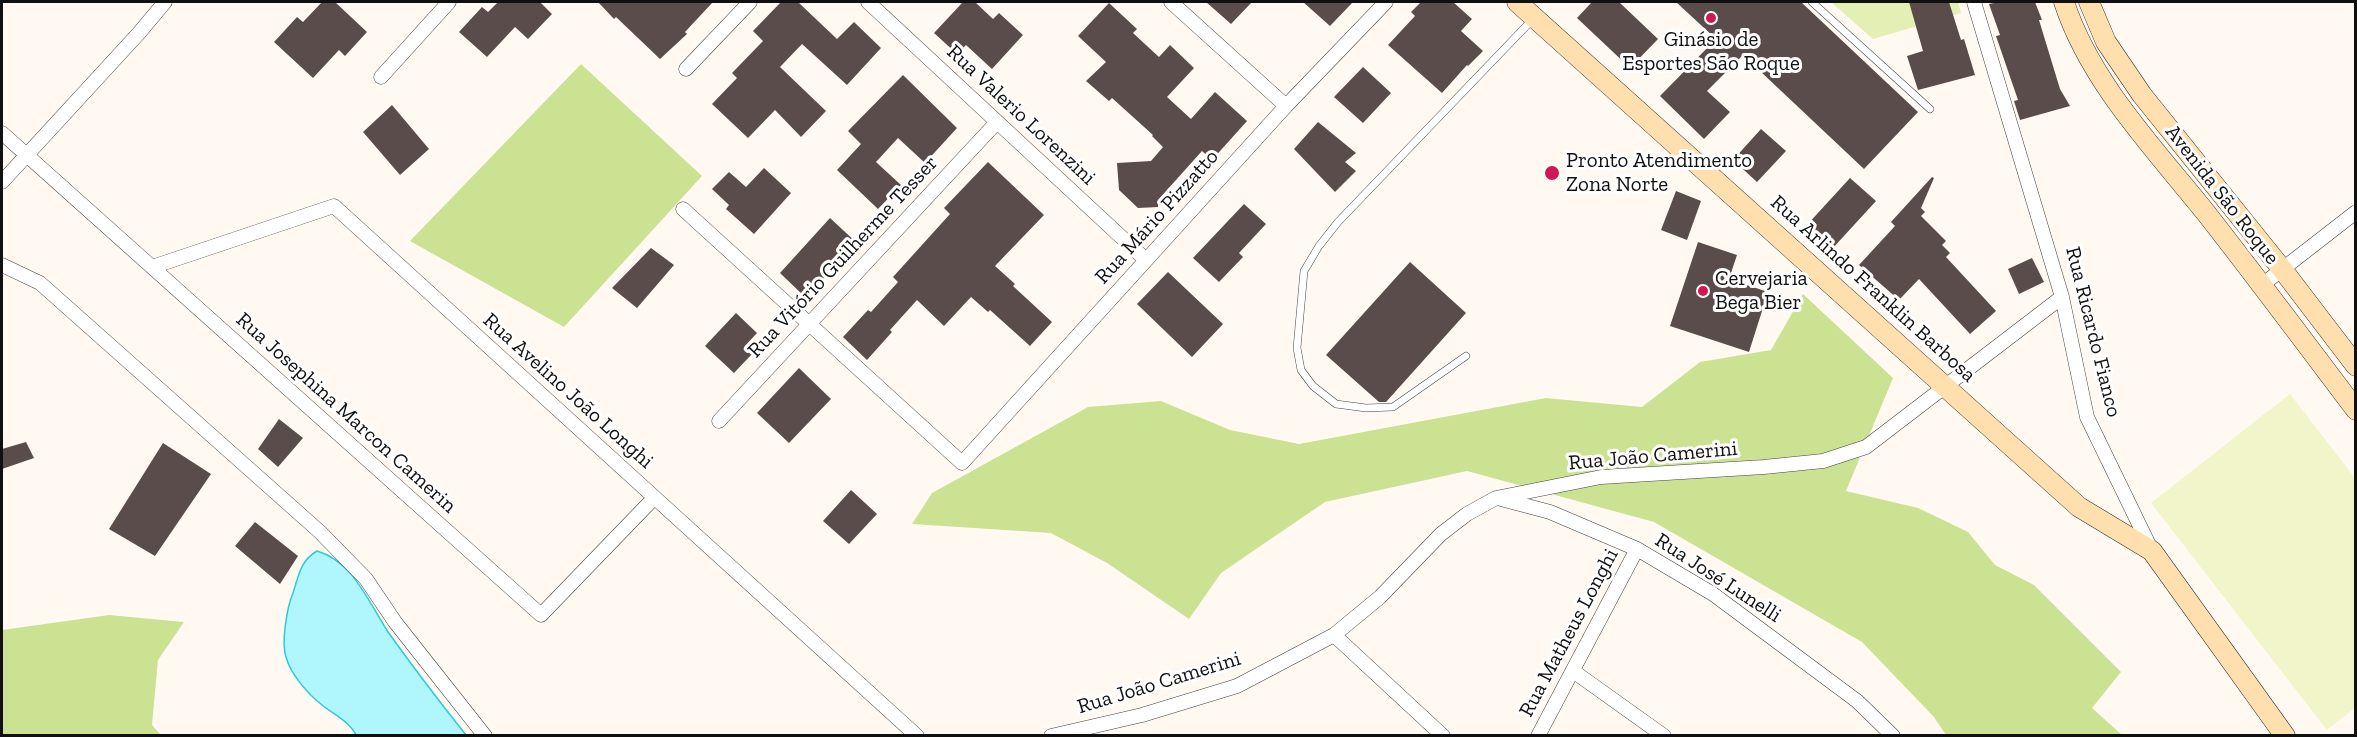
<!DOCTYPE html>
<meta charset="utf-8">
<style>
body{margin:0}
#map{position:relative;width:2357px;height:737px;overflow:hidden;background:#fff9f2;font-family:"Zilla Slab",serif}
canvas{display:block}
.frame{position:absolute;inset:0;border:3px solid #101010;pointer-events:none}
</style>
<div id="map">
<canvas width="2357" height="737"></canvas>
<div class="frame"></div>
</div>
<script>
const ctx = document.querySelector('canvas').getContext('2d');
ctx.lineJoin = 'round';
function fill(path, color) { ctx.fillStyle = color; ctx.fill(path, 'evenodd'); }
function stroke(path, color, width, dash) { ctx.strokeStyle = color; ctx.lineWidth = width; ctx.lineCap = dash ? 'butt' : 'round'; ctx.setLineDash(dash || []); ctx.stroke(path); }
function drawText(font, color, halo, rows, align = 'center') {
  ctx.font = font + ' "Zilla Slab",serif'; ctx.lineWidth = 6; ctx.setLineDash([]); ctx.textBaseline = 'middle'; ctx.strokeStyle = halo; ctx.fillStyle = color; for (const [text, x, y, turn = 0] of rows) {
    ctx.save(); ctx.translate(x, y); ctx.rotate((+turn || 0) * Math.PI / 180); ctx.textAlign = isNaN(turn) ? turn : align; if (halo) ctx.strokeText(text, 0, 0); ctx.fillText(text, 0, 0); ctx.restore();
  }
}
fill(new Path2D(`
 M 1831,2 L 1958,2 L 1961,13 L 1873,39 Z`), '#e4efb6');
fill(new Path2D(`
 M 581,64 L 702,176 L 564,327 L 410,241 Z
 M 1803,294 L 1893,378 L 1846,491 L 1918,508 L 1968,532 L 1995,565 L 2034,585 L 2121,672 L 2092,708 L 2122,735 L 1946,735 L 1934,717 L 1862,642 L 1654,522 L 1467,471 L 1325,502 L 1221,573 L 1189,619 L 1107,563 L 1051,533 L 912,524 L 932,493 L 1088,407 L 1161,401 L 1230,430 L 1299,444 L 1546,398 L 1642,407 L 1700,362 L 1771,350 Z
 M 109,615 L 184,622 L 158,660 L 152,725 L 161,735 L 2,735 L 2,630 Z`), '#cce293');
fill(new Path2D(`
 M 2290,394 L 2355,478 L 2355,708 L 2327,730 L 2151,503 Z`), '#f2f5c9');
const water = new Path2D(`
 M 317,551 C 353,561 369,603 388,632 C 413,667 439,701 466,735 L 356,735 C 350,722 333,714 322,705 C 308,694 291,675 286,657 C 281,643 287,607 293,593 C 299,575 300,561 317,551 Z`);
fill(water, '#b0f6fd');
stroke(water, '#2ec8dd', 1.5);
fill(new Path2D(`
 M 322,2 L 335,2 L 367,32 L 345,56 L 339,50 L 313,78 L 274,42 L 297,17 L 303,22 Z
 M 498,2 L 540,2 L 552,14 L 528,39 L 515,27 L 487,57 L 459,32 L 482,7 L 488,12 Z
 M 598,2 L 713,2 L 685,32 L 687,34 L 660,59 L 616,17 L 614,19 Z
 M 781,2 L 798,2 L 837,39 L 854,22 L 881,48 L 847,85 L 802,44 L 780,67 L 826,111 L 801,137 L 775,110 L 748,138 L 712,104 L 737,78 L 732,73 L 763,41 L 753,31 Z
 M 963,2 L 975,2 L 993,19 L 999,13 L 1023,35 L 992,69 L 966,45 L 957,54 L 934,33 Z
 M 1206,2 L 1252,2 L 1231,24 Z
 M 1303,2 L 1353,2 L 1330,26 Z
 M 1421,2 L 1453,2 L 1472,19 L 1461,31 L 1483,51 L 1468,66 L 1467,65 L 1442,93 L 1388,45 L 1415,16 L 1411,12 Z
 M 1592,2 L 1619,2 L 1658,39 L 1630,68 L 1577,18 Z
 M 1676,2 L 1801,2 L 1918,112 L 1864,169 L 1743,55 L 1707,91 L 1730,112 L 1704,139 L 1660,96 L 1716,39 Z
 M 1909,2 L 1949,2 L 1961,40 L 1964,39 L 1975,75 L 1918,90 L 1907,56 L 1923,51 Z
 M 1999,2 L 2035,2 L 2042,20 L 2039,20 L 2060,89 L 2070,106 L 2020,120 L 2014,101 L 2018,100 L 1996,36 L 2000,35 L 1989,4 Z
 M 1109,3 L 1137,29 L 1133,33 L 1159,57 L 1170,45 L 1194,68 L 1167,97 L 1191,119 L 1215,92 L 1247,121 L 1212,160 L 1202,151 L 1158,200 L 1158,207 L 1138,208 L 1119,190 L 1117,163 L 1151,161 L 1163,147 L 1152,136 L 1153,135 L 1112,98 L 1109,101 L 1086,81 L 1106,62 L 1078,36 Z
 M 1363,67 L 1391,93 L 1363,123 L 1334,97 Z
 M 903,75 L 957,128 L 925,163 L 898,138 L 876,162 L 901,185 L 878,209 L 837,170 L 861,144 L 848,131 Z
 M 392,105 L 429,149 L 400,175 L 363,132 Z
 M 1318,122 L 1356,153 L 1345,162 L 1356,171 L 1335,192 L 1294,149 Z
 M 1761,129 L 1786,151 L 1757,182 L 1733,160 Z
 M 988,162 L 1044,215 L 995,266 L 1015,284 L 1013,286 L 1052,322 L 1030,346 L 990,310 L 988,312 L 971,297 L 944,326 L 917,300 L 890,330 L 892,332 L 867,360 L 843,337 L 868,310 L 871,312 L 898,282 L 893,277 L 950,214 L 944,208 Z
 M 764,168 L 791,193 L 754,234 L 726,209 L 729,205 L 712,189 L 729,172 L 746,187 Z
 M 1932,177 L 1934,178 L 1921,208 L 1925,212 L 1921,216 L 1946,241 L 1942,245 L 1950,253 L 1946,257 L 1996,311 L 1970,334 L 1919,279 L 1899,300 L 1859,265 L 1895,226 L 1891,222 Z
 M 1850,178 L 1876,201 L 1832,249 L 1806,226 Z
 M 1676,191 L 1701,201 L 1687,240 L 1661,230 Z
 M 1244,204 L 1266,224 L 1239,253 L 1243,257 L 1219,282 L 1193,258 Z
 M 830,218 L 857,243 L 806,298 L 780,273 Z
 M 1698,242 L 1737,255 L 1729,279 L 1768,292 L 1749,352 L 1670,326 Z
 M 651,248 L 674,265 L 637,308 L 612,288 Z
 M 2032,258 L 2044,282 L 2019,294 L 2008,269 Z
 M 1410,262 L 1466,313 L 1386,402 L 1379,402 L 1326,355 Z
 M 1168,272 L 1223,324 L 1192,357 L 1137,304 Z
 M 736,313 L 757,333 L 744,347 L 752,354 L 734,373 L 705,346 Z
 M 799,368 L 831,399 L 789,443 L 757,413 Z
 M 279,419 L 303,438 L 278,467 L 258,449 Z
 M 26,442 L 34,458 L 2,469 L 2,449 Z
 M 163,443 L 211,474 L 155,556 L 109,529 Z
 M 851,490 L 877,514 L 849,544 L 823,521 Z
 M 255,522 L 298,556 L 280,584 L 235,546 Z`), '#5a4c4a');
const lane = new Path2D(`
 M 1812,2 L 1930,109
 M 1466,356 L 1393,407 L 1366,408 L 1336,404 L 1313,386 L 1301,370 L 1297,348 L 1304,271 L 1319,246 L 1338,222 L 1533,19`);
const street = new Path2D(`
 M 868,2 L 1146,260
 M 1171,2 L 1286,106
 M 1974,2 L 2062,297 L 2087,417 L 2152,551
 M 686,69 L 750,2
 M 381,77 L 449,2
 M 2,133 L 541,615 L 654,498
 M 2,182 L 139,33 L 165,2
 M 683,209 L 962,463 L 1286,106 L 1386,2
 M 2,265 L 40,283 L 320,532 L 366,579 L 395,622 L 485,736
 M 152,267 L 334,206 L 917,736
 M 2262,285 L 2356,212
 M 719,421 L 997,122
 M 1501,499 L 1550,512 L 1637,549 L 1713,594 L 1857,701 L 1893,736
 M 1334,635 L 1443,736
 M 1573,671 L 1664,736
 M 1051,736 L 1142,715 L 1237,686 L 1334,635 L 1380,597 L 1441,534 L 1467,514 L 1496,498 L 1601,477 L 1764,467 L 1823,461 L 1866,447 L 2062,297
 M 1538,736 L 1637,549`);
const secondary = new Path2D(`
 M 1517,2 L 2079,507 L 2152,551 L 2285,736
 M 2064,2 C 2090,82 2154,148 2206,213 C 2257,278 2306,344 2356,410
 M 2089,2 L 2106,42 L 2142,95 L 2282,269 L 2356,366`);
stroke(lane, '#434343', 8);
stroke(street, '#434343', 15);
stroke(secondary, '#323232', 21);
stroke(lane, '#fff', 7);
stroke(street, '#fff', 14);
stroke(secondary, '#ffdfad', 20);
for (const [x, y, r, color] of [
 [1711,18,6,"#d11653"],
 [1552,173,8,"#d11653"],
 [1703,291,6,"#d11653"]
]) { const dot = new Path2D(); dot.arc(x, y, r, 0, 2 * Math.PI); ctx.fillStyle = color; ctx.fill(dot); stroke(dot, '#fff', 2); }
drawText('21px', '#101010', '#fff', [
 ["Ginásio de",1711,40,"center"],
 ["Esportes São Roque",1711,64,"center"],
 ["Pronto Atendimento",1566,161],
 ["Zona Norte",1566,185],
 ["Cervejaria",1715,279],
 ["Bega Bier",1715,303]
], 'left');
drawText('21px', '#101010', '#fff', [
 ["Rua Valerio Lorenzini",1021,115,43],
 ["Avenida São Roque",2222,195,52],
 ["Rua Mário Pizzatto",1157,217,-48],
 ["Rua Vitório Guilherme Tesser",843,257,-47],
 ["Rua Arlindo Franklin Barbosa",1873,289,42],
 ["Rua Ricardo Fianco",2093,332,76],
 ["Rua Avelino João Longhi",568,391,42],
 ["Rua Josephina Marcon Camerin",346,413,42],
 ["Rua João Camerini",1653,456,-5],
 ["Rua José Lunelli",1718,578,33],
 ["Rua Matheus Longhi",1569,633,-62],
 ["Rua João Camerini",1159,683,-17]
]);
</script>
